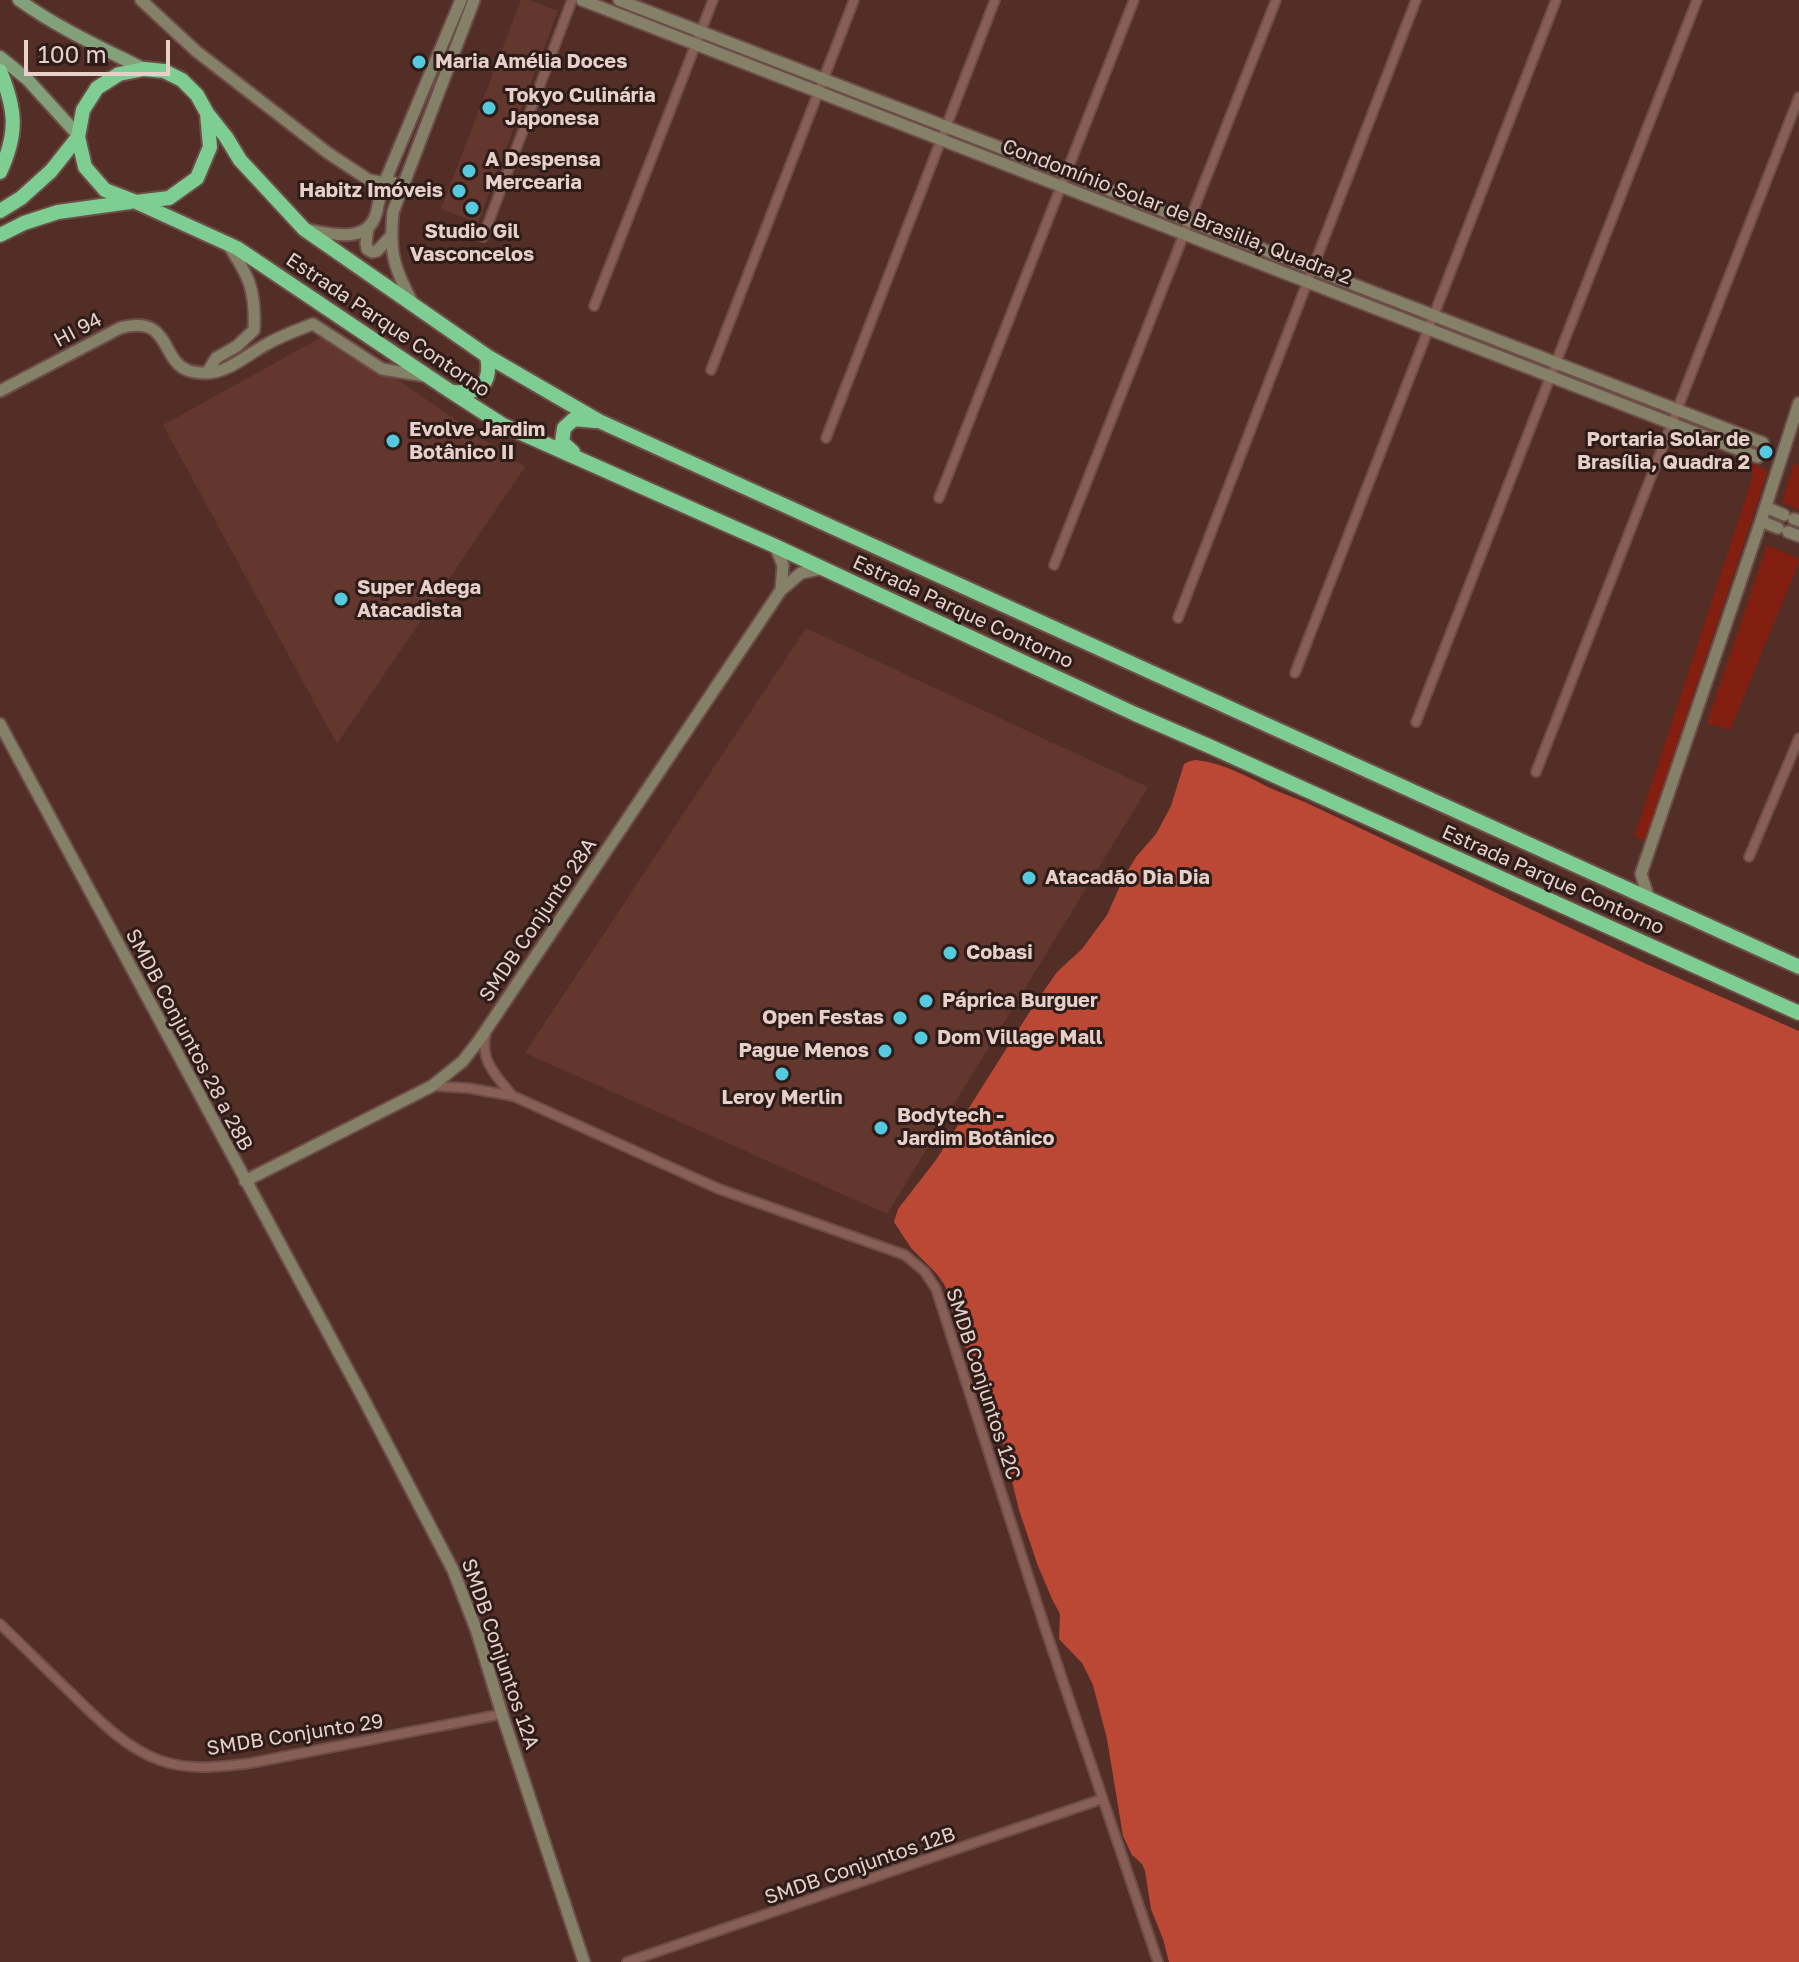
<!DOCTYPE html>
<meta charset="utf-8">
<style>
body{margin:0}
#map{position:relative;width:1799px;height:1962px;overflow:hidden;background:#532e27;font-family:"Golos Text",sans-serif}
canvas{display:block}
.scale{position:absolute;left:24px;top:40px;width:146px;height:36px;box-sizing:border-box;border:4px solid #e7cfca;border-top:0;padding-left:10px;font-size:24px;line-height:28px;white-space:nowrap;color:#e7cfca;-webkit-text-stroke:6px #2d1c18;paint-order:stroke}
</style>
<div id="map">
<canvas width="1799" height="1962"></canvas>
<div class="scale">100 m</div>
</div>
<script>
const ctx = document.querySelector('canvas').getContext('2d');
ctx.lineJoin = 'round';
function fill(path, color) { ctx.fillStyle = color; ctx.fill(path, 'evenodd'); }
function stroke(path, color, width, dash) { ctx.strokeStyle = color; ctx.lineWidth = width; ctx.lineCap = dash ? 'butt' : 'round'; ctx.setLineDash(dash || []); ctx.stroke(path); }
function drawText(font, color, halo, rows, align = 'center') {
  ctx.font = font + ' "Golos Text",sans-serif'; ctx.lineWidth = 6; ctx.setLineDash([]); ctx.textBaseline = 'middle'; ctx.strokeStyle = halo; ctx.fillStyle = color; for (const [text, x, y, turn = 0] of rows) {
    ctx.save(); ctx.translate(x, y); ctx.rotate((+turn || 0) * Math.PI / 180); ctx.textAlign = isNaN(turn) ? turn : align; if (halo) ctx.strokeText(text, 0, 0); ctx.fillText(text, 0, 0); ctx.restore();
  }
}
fill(new Path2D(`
 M 521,0 L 530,0 L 558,11 L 478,223 L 441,209 Z
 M 329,333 L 525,467 L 337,744 L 163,425 Z
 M 806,628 L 1148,787 L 887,1214 L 525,1053 Z`), '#63362e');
fill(new Path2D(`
 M 1747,461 L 1767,470 L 1765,479 L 1645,841 L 1634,836 L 1753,476 Z
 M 1794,463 L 1799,465 L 1799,510 L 1782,502 Z
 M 1767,545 L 1799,559 L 1799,562 L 1730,730 L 1707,723 Z`), '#821f11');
fill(new Path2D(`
 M 1196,760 C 1223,763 1247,776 1270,788 C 1282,793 1295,798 1307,803 L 1642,962 L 1799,1031 L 1799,1962 L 1169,1962 L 1163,1939 L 1151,1909 L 1145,1871 L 1142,1864 L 1132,1855 L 1123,1836 L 1107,1739 L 1093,1685 L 1082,1663 L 1059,1639 L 1060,1614 L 1052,1599 L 1038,1566 L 1019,1510 L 998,1423 L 982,1376 L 972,1355 L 962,1343 L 955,1325 L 950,1298 L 944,1284 L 936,1273 L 911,1248 L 894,1222 L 898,1209 L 936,1160 L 1034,1005 L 1057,972 L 1082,949 L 1107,915 L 1125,875 L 1136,857 L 1156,834 L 1171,806 L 1184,764 L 1190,761 Z`), '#bb4735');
const street = new Path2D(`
 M 483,237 L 572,0
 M 594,306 L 713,0
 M 711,370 L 854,0
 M 826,438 L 995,0
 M 939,498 L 1134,0
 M 1054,565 L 1276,0
 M 1178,618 L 1416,0
 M 1295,673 L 1556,0
 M 1416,722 L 1697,0
 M 1536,772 L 1799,97
 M 1749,857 L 1799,738
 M 486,1034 C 479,1060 497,1077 512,1095
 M 433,1086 L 468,1088 L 513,1096 L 719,1189 L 905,1255 L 925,1272 L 936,1289 L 1044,1625 L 1158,1962
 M 0,1624 C 24,1647 47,1670 71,1693 C 97,1718 124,1747 159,1760 C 189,1771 220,1767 251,1763 L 502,1714
 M 627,1962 L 1102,1799`);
const secondary = new Path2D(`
 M 141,0 L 196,51 L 328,153 L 369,180 L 385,183 L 392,182 L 403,188
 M 582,0 L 1758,457
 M 619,0 L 1763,443
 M 368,227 L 366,243 L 367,249 L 372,252 L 377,251 L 390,237
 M 309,230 C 331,234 365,243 375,217 C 378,209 379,199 381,191 L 461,0
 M 413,304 C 394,268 389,253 393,212 L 474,0
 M 207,373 L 216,358 L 237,346 L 254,330 C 256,290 249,276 227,243
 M 0,391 L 120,328 C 171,314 160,359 187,370 C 192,372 201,373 206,373 C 228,373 248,354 267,344 C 281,336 297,330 313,324 L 382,369 L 425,376
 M 1766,507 L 1784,515
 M 1794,519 L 1799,521
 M 1761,521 L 1778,528
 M 1788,532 L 1799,536
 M 775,546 L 783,565 L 781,590
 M 0,724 L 361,1394 L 453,1570 L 476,1629 L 502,1714 L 584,1962
 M 1649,899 L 1641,874 L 1761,521 L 1799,403
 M 245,1181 L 432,1086 L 463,1061 L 480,1039 L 781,590 L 801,573 L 820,569`);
const primary = new Path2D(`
 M 19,0 C 58,28 102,48 144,69
 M 0,57 L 27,79 L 78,135`);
const highway = new Path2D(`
 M 0,71 C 16,110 18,133 0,172
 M 207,113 L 226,137 L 240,160 L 304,229 L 487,356 L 599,421 L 1799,967
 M 136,202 L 237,248 L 450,391 L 503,425 L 775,546 L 1135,714 L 1209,746 L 1799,1013
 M 0,211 L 21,198 L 51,171 L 78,137 L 83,110 L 97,88 L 119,74 L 144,69 L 164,71 L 182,80 L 197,95 L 207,113 L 210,147 L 197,178 L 169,198 L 136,202 L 105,190 L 85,167 L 78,137
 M 0,235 L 24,223 L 58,212 L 130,202
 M 454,392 C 481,394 492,383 487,356
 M 573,452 L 562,442 L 564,428 L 574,419 L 595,421`);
stroke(street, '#6c4d47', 12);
stroke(secondary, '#6c4d47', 15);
stroke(primary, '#6c4d47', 16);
stroke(highway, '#6c4d47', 18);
stroke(street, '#885f56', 8);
stroke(secondary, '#858068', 11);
stroke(primary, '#82a17a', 12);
stroke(highway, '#7ecd92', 14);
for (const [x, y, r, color] of [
 [419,62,8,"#55cadf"],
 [489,108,8,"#55cadf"],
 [469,171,8,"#55cadf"],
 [459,191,8,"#55cadf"],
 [472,208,8,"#55cadf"],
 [393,441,8,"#55cadf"],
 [1766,452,8,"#55cadf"],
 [341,599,8,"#55cadf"],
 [1029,878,8,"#55cadf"],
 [950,953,8,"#55cadf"],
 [926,1001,8,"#55cadf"],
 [900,1018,8,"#55cadf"],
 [921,1038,8,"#55cadf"],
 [885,1051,8,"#55cadf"],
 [782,1074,8,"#55cadf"],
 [881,1128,8,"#55cadf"]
]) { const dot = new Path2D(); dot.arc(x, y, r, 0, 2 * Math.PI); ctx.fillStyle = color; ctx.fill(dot); stroke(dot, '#2d1c18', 3); }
drawText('bold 20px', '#e7cfca', '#2d1c18', [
 ["Maria Amélia Doces",435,62],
 ["Tokyo Culinária",505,96],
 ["Japonesa",505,119],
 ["A Despensa",485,160],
 ["Mercearia",485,183],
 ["Habitz Imóveis",443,191,"right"],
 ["Studio Gil",472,232,"center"],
 ["Vasconcelos",472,255,"center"],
 ["Evolve Jardim",409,430],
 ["Botânico II",409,453],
 ["Portaria Solar de",1750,440,"right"],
 ["Brasília, Quadra 2",1750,463,"right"],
 ["Super Adega",357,588],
 ["Atacadista",357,611],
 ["Atacadão Dia Dia",1045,878],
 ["Cobasi",966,953],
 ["Páprica Burguer",942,1001],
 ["Open Festas",884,1018,"right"],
 ["Dom Village Mall",937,1038],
 ["Pague Menos",869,1051,"right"],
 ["Leroy Merlin",782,1098,"center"],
 ["Bodytech -",897,1116],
 ["Jardim Botânico",897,1139]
], 'left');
drawText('20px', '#e7cfca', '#2d1c18', [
 ["Condomínio Solar de Brasilia, Quadra 2",1177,212,21],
 ["Estrada Parque Contorno",388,325,34],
 ["HI 94",78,330,-28],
 ["Estrada Parque Contorno",963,612,25],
 ["Estrada Parque Contorno",1553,880,24],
 ["SMDB Conjunto 28A",538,920,-56],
 ["SMDB Conjuntos 28 a 28B",189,1040,62],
 ["SMDB Conjuntos 12C",983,1384,72],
 ["SMDB Conjuntos 12A",500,1654,71],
 ["SMDB Conjunto 29",295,1735,-9],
 ["SMDB Conjuntos 12B",860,1866,-19]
]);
</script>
